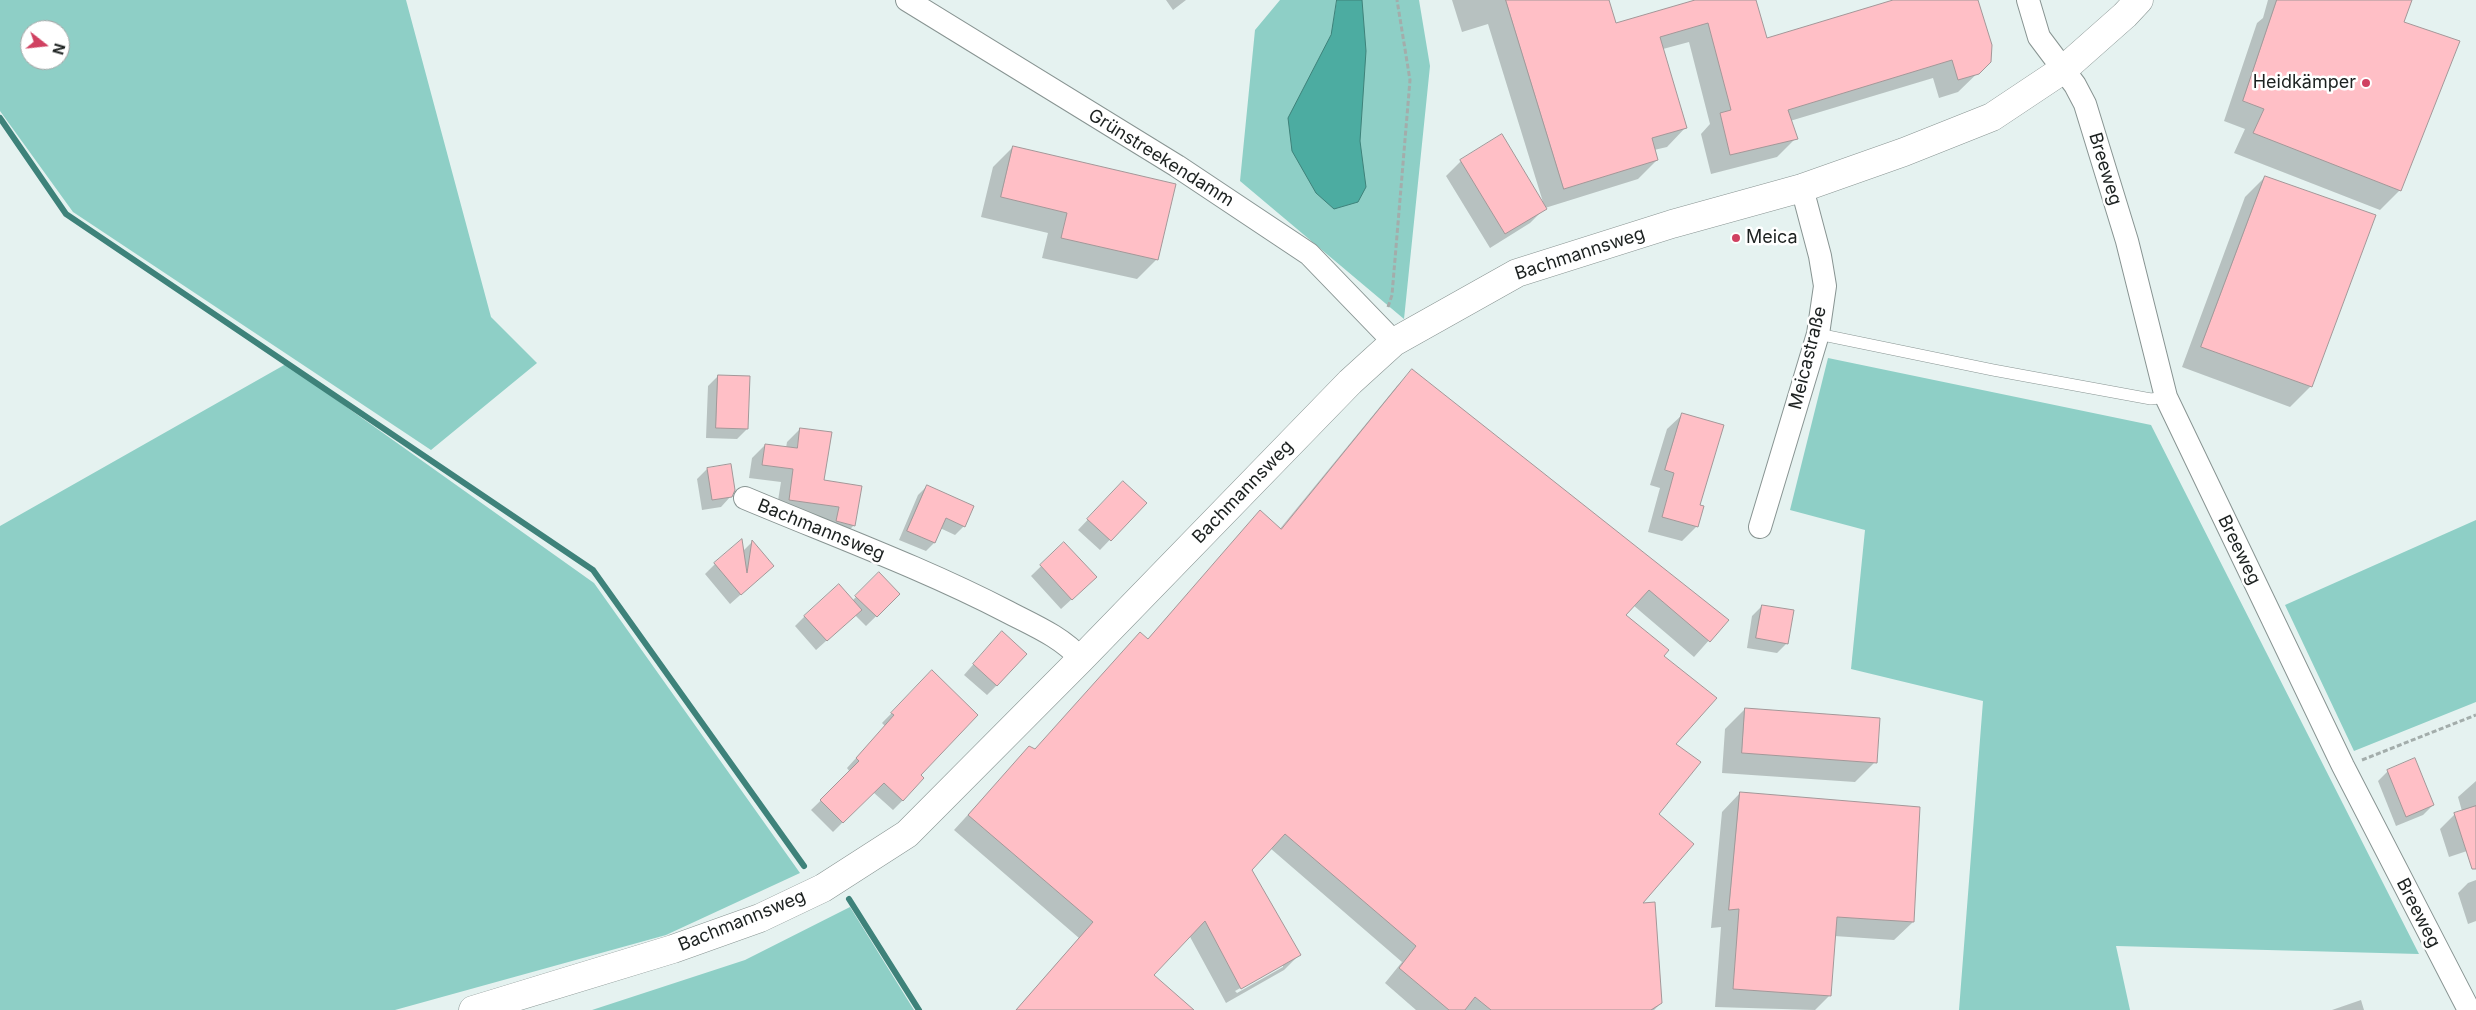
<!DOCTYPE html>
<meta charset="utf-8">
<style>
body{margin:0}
#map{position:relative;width:2476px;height:1010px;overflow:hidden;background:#e5f2f0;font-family:Inter,sans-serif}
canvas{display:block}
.north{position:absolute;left:20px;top:20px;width:50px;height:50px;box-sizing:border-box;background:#fff;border:1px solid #a4a6a6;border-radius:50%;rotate:106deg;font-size:14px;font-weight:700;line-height:20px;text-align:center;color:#1c2120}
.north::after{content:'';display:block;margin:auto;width:18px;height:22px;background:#d04161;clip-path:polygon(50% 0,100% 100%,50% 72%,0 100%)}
</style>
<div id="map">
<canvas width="2476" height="1010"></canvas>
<div class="north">N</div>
</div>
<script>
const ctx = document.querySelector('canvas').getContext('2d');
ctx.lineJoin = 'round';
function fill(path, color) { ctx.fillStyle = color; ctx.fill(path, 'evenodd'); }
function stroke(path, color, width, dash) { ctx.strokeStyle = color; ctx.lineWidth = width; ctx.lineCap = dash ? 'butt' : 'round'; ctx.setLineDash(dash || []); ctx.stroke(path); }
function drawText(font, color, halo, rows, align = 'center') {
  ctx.font = font + ' Inter,sans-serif'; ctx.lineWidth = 5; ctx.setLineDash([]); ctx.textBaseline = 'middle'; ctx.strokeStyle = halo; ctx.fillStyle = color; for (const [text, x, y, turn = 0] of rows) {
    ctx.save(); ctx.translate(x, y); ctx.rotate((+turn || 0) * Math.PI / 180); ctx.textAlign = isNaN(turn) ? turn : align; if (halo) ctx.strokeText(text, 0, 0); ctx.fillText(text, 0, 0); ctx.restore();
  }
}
fill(new Path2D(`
 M 0,0 L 406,0 L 491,317 L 537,363 L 431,450 L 73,212 L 0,111 ZM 30,30 L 60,30 L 60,60 L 30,60 Z
 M 1280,0 L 1419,0 L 1430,66 L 1404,319 L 1240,181 L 1255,30 Z
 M 1828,358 L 2151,425 L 2419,954 L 2116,946 L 2130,1010 L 1959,1010 L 1983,701 L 1851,669 L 1865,530 L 1790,510 Z
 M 286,364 L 594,583 L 800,873 L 666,935 L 395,1010 L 0,1010 L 0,526 Z
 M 2476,520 L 2476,702 L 2354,751 L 2285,605 Z
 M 850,907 L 914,1010 L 592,1010 L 745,960 Z`), '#8ecfc6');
const water = new Path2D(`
 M 1337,0 L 1362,0 L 1366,51 L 1360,141 L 1366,187 L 1358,202 L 1334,209 L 1316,193 L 1292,151 L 1288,118 L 1331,35 Z`);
fill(water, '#4caca1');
stroke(water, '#3e827a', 1);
fill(new Path2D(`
 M 1166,0 L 1186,0 L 1173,10 Z
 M 1452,0 L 1608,0 L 1615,25 L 1703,0 L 1755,0 L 1766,40 L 1897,0 L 1977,0 L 1990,61 L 1958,92 L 1939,98 L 1933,78 L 1790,121 L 1796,138 L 1777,157 L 1711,174 L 1701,134 L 1710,124 L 1689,42 L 1663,49 L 1686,127 L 1667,147 L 1654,150 L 1657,160 L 1638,179 L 1545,208 L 1530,223 L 1490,248 L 1446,176 L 1461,161 L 1543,202 L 1488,24 L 1462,32 Z
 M 2268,0 L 2411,0 L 2403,23 L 2400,190 L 2380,210 L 2234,153 L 2245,129 L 2224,121 L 2257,23 L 2263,18 Z
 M 1013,147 L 1157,259 L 1137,279 L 1042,258 L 1048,233 L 981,217 L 993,167 Z
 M 2265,177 L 2375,216 L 2310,387 L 2290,407 L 2182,367 L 2245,197 Z
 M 1412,371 L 1727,620 L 1694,657 L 1633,605 L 1624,615 L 1662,657 L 1675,744 L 1657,814 L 1640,904 L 1661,1003 L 1654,1010 L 1416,1010 L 1385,983 L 1402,962 L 1270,848 L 1250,870 L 1299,955 L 1284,970 L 1226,1003 L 1189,935 L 1152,975 L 1192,1010 L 1016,1010 L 1079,938 L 954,830 L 1029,748 L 1034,750 L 1147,640 L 1260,512 L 1279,530 L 1397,386 ZM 1283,964 L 1283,967 L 1237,993 L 1235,991 Z
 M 718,376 L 747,429 L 737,439 L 706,438 L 708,386 Z
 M 1683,414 L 1698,506 L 1697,526 L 1682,541 L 1648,532 L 1660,488 L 1650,485 L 1667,429 Z
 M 800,429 L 823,481 L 854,525 L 841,539 L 776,513 L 781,482 L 749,478 L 752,458 L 765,445 L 786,448 L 787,442 Z
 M 730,465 L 731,496 L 721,507 L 702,510 L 697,479 L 707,469 Z
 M 927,486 L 964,526 L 955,535 L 940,528 L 934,543 L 926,551 L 899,540 L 918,495 Z
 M 1113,493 L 1145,503 L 1100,550 L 1078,530 Z
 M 752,542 L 773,566 L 730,604 L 705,574 L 715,564 L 743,551 Z
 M 1064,544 L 1085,587 L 1061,609 L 1031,576 Z
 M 879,574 L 899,594 L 866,626 L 855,615 L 816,650 L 795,626 L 805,616 L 852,601 Z
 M 1762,606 L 1787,643 L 1777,653 L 1747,648 L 1752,616 Z
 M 992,643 L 997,685 L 987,695 L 964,675 Z
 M 932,672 L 919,775 L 903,800 L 893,810 L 873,792 L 833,832 L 811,810 L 850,772 L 847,768 L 885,726 L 882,723 Z
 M 1745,709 L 1875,762 L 1855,782 L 1722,773 L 1725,729 Z
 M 2388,771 L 2433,805 L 2423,815 L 2396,826 L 2378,781 Z
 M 2476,781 L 2476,848 L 2449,857 L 2440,829 L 2455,814 L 2462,811 L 2458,797 Z
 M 1740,793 L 1913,922 L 1894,940 L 1834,936 L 1830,995 L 1815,1010 L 1715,1007 L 1721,927 L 1711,928 L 1722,812 Z
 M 2476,880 L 2476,921 L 2468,924 L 2458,893 L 2468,883 Z
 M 2361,1000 L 2364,1010 L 2332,1010 Z`), '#0003');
stroke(new Path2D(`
 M 0,118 L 66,214 L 593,570 L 804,866
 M 849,899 L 919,1010`), '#3e827a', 6);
const building = new Path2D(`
 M 1506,0 L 1609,0 L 1616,23 L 1695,0 L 1756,0 L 1767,38 L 1893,0 L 1978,0 L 1992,45 L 1991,62 L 1979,74 L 1958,80 L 1952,60 L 1788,110 L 1798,139 L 1730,155 L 1720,113 L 1731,110 L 1708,23 L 1660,37 L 1687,128 L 1652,138 L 1658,160 L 1564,189 Z
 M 2277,0 L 2412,0 L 2404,22 L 2460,41 L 2401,191 L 2253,133 L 2264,109 L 2243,101 Z
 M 1502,134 L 1547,209 L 1505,234 L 1460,160 Z
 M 1013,146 L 1176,184 L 1158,260 L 1061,238 L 1067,213 L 1001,197 Z
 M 2265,176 L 2376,215 L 2312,387 L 2201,347 Z
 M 1412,369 L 1729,620 L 1710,642 L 1649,590 L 1626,615 L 1669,650 L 1664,656 L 1717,698 L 1676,744 L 1701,762 L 1659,814 L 1694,844 L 1643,903 L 1655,902 L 1662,1003 L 1651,1010 L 1491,1010 L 1475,997 L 1465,1010 L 1449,1010 L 1399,968 L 1416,946 L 1285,834 L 1252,870 L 1301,955 L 1241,989 L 1205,921 L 1154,975 L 1194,1010 L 1016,1010 L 1093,922 L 968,815 L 1029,746 L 1035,749 L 1140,632 L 1148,639 L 1260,510 L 1281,529 Z
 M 718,375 L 750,376 L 748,429 L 716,428 Z
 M 1682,413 L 1724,425 L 1700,505 L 1704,506 L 1698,527 L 1662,517 L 1674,473 L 1665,470 Z
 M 800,428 L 832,432 L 824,480 L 862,486 L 855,526 L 836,521 L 839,507 L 789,500 L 793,469 L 762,465 L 765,444 L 797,448 Z
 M 731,464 L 735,490 L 732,497 L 712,500 L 707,468 Z
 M 1123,481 L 1147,503 L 1111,541 L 1087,519 Z
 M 927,485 L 974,506 L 965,527 L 946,518 L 935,543 L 907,531 Z
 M 742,539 L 747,573 L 752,540 L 774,566 L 741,595 L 714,563 Z
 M 1064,542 L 1097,577 L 1072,600 L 1040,565 Z
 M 879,572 L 900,594 L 877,617 L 855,596 Z
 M 839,584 L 862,610 L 827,641 L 804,616 Z
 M 1762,605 L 1794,610 L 1788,644 L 1756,638 Z
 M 1002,631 L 1027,654 L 997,686 L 973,664 Z
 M 932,670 L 978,715 L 921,775 L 924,778 L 903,801 L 884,783 L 843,823 L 820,800 L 859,761 L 856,758 L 894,715 L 891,713 Z
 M 1745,708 L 1880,718 L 1877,763 L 1742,753 Z
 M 2415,758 L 2434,805 L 2406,817 L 2387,770 Z
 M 1740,792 L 1920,807 L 1914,922 L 1837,917 L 1831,996 L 1733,989 L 1739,909 L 1729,910 Z
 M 2476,806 L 2476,869 L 2472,869 L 2454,813 Z`);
fill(building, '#ffbfc6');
stroke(building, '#a39798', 1);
const lane = new Path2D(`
 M 1818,334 L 1993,370 L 2151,399 L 2166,397`);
const street = new Path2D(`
 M 907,0 L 1177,166 L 1309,254 L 1394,342
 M 2028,0 L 2039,37 L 2075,85 L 2085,104 L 2127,241 L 2166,397 L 2343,766 L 2469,1010
 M 745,498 C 833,535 923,568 1008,612 C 1033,625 1062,637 1081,659
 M 1760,527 L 1818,334 L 1825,286 L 1820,256 L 1802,188`);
const secondary = new Path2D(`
 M 473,1010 L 673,949 L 760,918 L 823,888 L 907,834 L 1081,659 L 1350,382 L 1394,342 L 1517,273 L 1672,224 L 1802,188 L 1904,152 L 1992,117 L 2064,69 L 2125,15 L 2139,0`);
stroke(lane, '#889492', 12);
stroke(street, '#889492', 24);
stroke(secondary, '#889492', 29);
stroke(new Path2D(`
 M 1388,307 L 1392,295 L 1410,80 L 1397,0
 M 2362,760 L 2476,715`), '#a3adab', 3, [5, 2.5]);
stroke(lane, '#fff', 11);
stroke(street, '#fff', 22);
stroke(secondary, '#fff', 28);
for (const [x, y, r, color] of [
 [2366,83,5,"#d04161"],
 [1736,238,5,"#d04161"]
]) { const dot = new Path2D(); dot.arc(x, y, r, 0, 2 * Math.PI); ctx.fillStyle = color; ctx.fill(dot); stroke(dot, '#fff', 2); }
drawText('18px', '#1c2120', '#fff', [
 ["Heidkämper",2356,83],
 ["Meica",1746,238,"left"]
], 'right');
drawText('18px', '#1c2120', '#fff', [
 ["Grünstreekendamm",1161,158,32],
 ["Breeweg",2105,169,73],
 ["Bachmannsweg",1580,254,-18],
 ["Meicastraße",1808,358,-76],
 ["Bachmannsweg",1243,492,-46],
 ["Bachmannsweg",821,530,22],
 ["Breeweg",2239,550,64],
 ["Breeweg",2418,913,63],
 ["Bachmannsweg",742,921,-22]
]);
</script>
